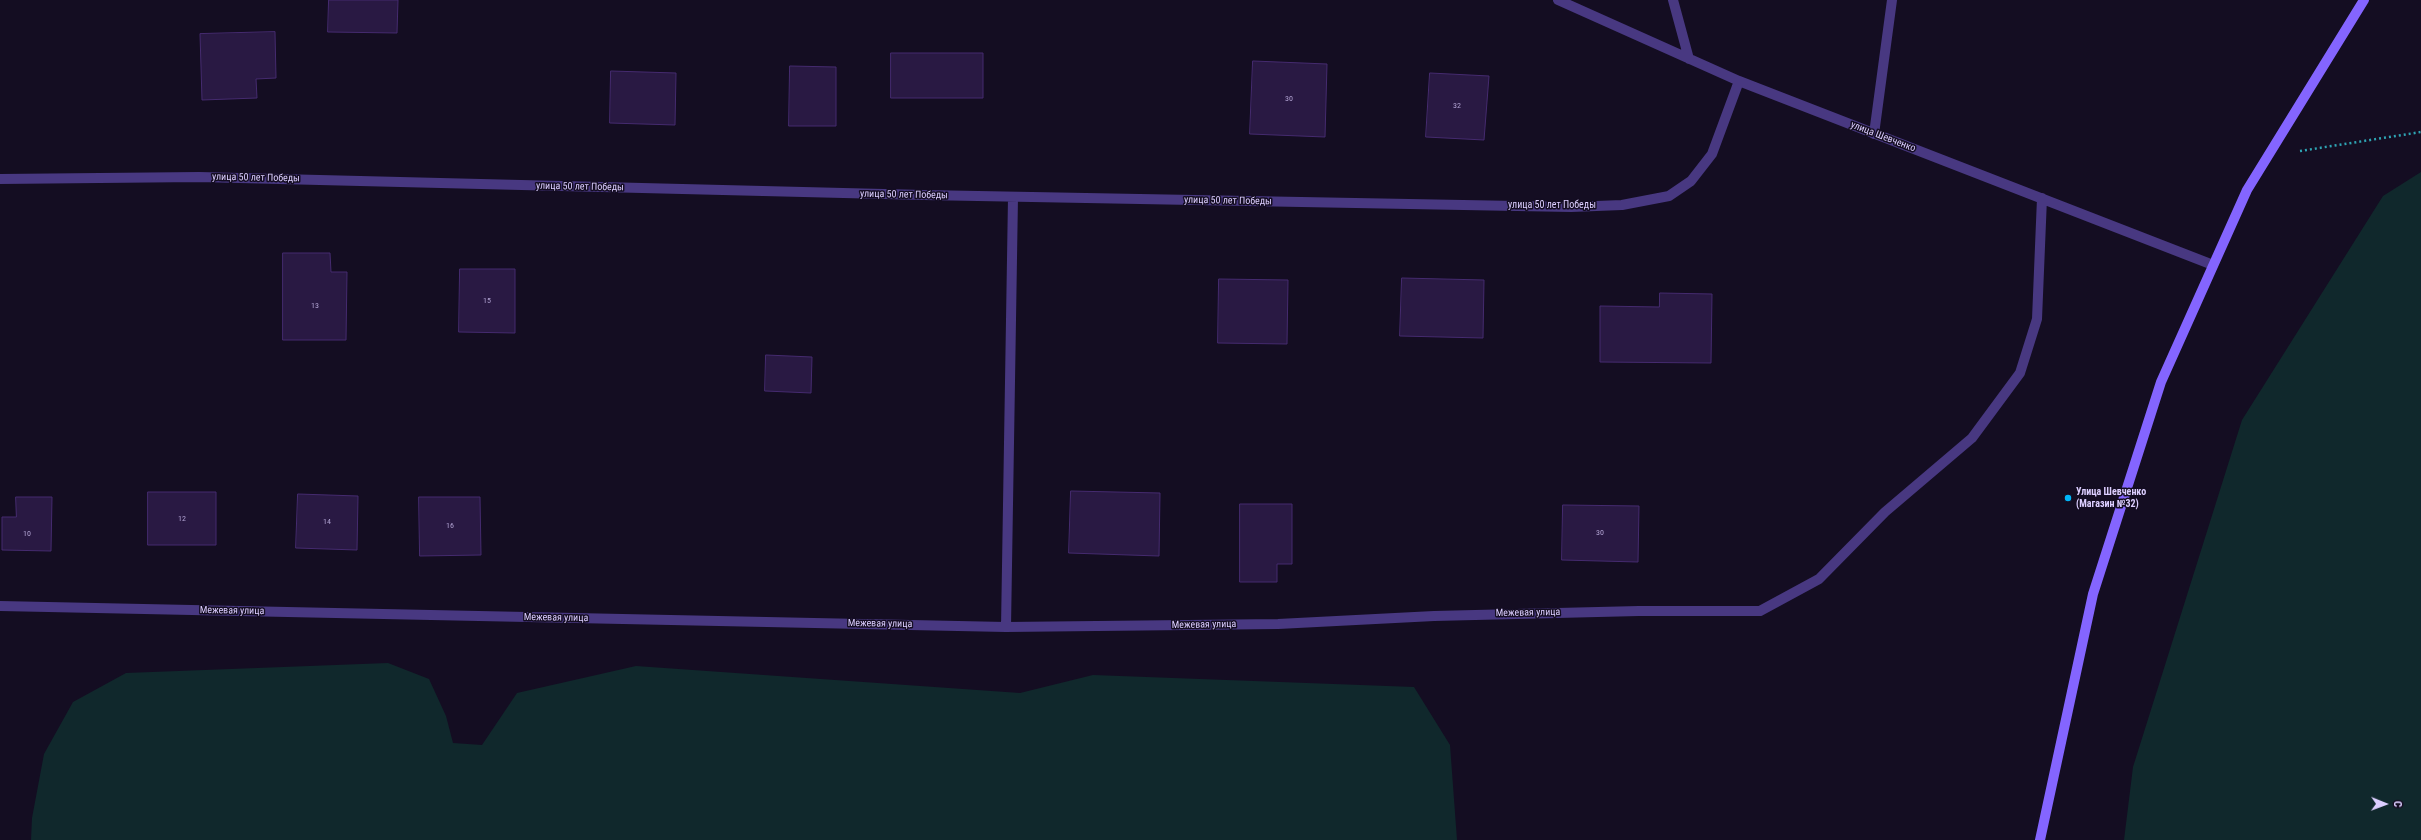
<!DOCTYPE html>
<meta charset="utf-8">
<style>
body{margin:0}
#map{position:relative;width:2421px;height:840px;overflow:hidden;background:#140d22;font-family:"Roboto Condensed",sans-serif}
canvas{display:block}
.north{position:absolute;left:2365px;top:784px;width:40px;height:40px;-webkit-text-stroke:3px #140d22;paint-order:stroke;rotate:91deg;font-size:11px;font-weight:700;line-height:16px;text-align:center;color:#dcceff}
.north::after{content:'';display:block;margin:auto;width:14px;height:18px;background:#dcceff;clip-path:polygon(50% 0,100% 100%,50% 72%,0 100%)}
</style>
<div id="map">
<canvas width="2421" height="840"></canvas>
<div class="north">С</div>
</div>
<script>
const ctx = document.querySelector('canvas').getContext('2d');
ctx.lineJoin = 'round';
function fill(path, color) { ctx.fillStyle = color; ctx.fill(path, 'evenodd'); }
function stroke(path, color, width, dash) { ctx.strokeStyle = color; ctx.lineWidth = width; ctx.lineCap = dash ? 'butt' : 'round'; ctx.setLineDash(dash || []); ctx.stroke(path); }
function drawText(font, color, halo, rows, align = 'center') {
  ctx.font = font + ' "Roboto Condensed",sans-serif'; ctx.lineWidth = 3; ctx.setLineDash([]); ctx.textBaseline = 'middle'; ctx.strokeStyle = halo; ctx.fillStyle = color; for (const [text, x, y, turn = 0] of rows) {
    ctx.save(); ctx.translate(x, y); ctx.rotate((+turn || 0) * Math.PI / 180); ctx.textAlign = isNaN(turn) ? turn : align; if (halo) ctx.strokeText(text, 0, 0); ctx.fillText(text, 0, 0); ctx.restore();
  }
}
fill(new Path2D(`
 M 2421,172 L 2421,840 L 2124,840 L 2133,767 L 2242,420 L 2383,196 Z
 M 388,663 L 429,679 L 446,716 L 453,743 L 482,745 L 517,693 L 636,666 L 1020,693 L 1093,675 L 1414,687 L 1450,745 L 1457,840 L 31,840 L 32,818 L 44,754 L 73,702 L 126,673 Z`), '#10282c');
const building = new Path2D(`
 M 329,0 L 398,0 L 397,33 L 328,32 Z
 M 275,32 L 276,78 L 256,79 L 257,98 L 202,100 L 200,34 Z
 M 891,53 L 983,53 L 983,98 L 891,98 Z
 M 1253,61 L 1327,64 L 1325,137 L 1250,134 Z
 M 790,66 L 836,67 L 836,126 L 789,126 Z
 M 611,71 L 676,73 L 675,125 L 610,123 Z
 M 1430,73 L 1489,76 L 1484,140 L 1426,137 Z
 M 283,253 L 330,253 L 331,272 L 347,272 L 346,340 L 283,340 Z
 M 460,269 L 515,269 L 515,333 L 459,332 Z
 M 1402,278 L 1484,280 L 1483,338 L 1400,336 Z
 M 1219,279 L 1288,280 L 1287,344 L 1218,343 Z
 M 1660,293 L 1712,294 L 1711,363 L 1600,362 L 1600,306 L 1659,307 Z
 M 766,355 L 812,357 L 811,393 L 765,391 Z
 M 1071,491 L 1160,493 L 1159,556 L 1069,553 Z
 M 148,492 L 216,492 L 216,545 L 148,545 Z
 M 298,494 L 358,496 L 357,550 L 296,548 Z
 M 16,497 L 52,497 L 51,551 L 2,550 L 2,517 L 16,517 Z
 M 419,497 L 480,497 L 481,555 L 420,556 Z
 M 1240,504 L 1292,504 L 1292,564 L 1277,564 L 1277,582 L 1240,582 Z
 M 1563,505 L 1639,506 L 1638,562 L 1562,560 Z`);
fill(building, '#291943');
stroke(building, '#452b6f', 1);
stroke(new Path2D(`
 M 2300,151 L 2421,132`), '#2ea4b3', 2.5, [2, 3]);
stroke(new Path2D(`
 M 1874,134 L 1892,0`), '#483881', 10);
stroke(new Path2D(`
 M 1558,0 L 1739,81 L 2213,265
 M 1673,0 L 1689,59
 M 0,179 L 199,177 L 924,195 L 1571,207 L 1622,205 L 1669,196 L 1691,181 L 1712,154 L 1739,81
 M 0,606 L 1006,627 L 1278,624 L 1434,616 L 1639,611 L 1760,611 L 1819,579 L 1885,512 L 1972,438 L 2020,373 L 2037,319 L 2042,198
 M 1006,627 L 1013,197`), '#483881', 10);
stroke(new Path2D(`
 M 2040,840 L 2093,594 L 2161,382 L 2247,190 L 2364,0`), '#8465ff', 10);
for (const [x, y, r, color] of [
 [2068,498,4,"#00b5f9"]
]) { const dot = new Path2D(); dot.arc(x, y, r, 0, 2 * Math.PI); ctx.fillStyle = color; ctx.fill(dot); stroke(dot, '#140d22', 1.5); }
drawText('8px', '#afa1d0', null, [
 ["30",1289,99],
 ["32",1457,106],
 ["15",487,301],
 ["13",315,306],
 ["12",182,519],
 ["14",327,522],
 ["16",450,526],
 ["30",1600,533],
 ["10",27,534]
]);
drawText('10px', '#dcceff', '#140d22', [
 ["улица Шевченко",1883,137,21],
 ["улица 50 лет Победы",256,178,1],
 ["улица 50 лет Победы",580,187,1],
 ["улица 50 лет Победы",904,195,1],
 ["улица 50 лет Победы",1228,201,1],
 ["улица 50 лет Победы",1552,205],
 ["Межевая улица",232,611,1],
 ["Межевая улица",1528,613,-1],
 ["Межевая улица",556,618,1],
 ["Межевая улица",880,624,1],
 ["Межевая улица",1204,625,-1]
]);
drawText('bold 10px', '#dcceff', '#140d22', [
 ["Улица Шевченко",2076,492],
 ["(Магазин №32)",2076,504]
], 'left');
</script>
